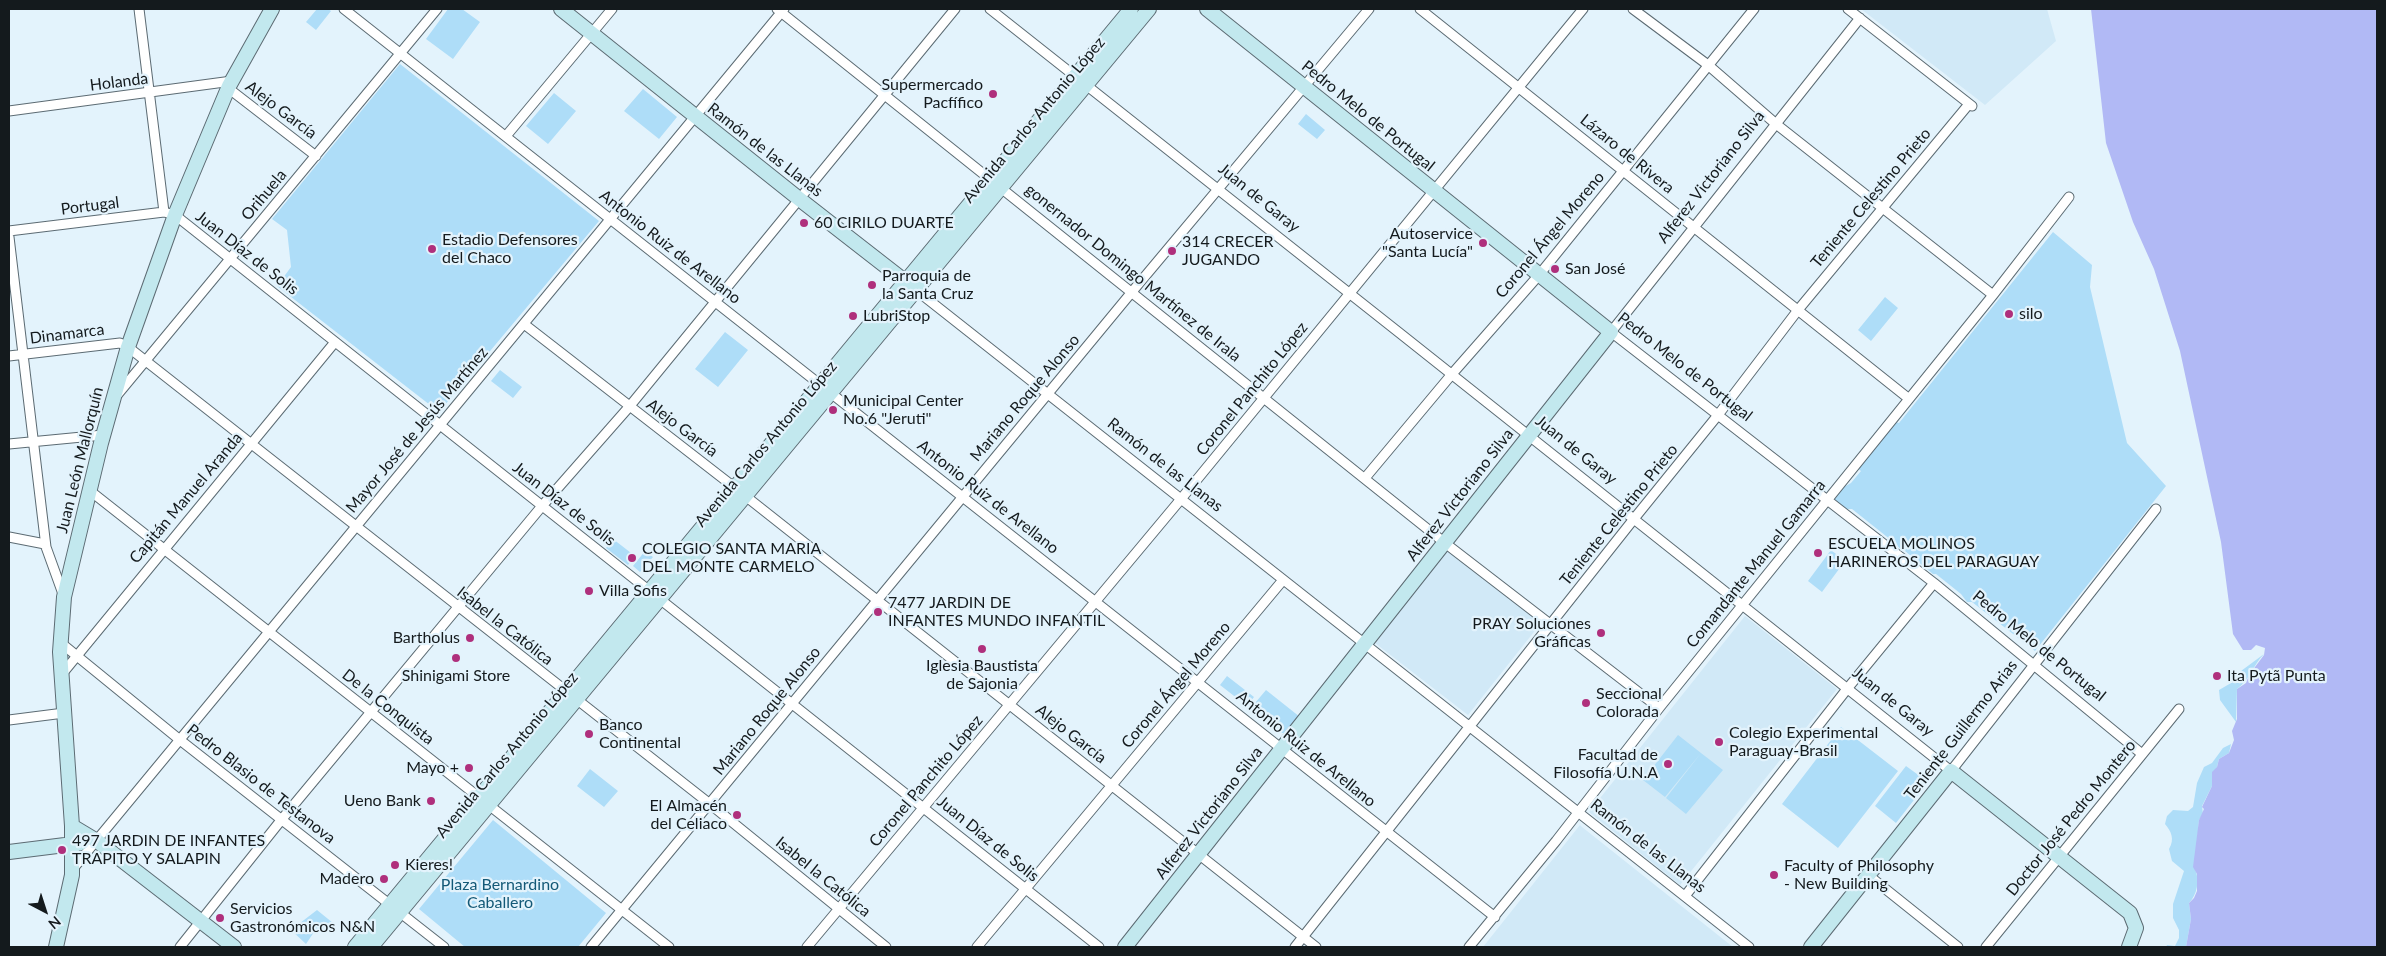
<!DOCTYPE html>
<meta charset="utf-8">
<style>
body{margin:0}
#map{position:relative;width:2386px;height:956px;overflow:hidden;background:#e3f3fc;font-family:Lato,sans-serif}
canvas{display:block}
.frame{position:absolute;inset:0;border:10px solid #141a1d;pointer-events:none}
.north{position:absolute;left:20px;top:886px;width:50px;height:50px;-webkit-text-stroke:4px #e3f3fc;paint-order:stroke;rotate:140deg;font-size:14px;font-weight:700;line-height:20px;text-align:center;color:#141a1d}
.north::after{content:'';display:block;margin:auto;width:18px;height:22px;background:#141a1d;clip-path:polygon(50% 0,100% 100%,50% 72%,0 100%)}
</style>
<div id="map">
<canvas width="2386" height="956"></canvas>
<div class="frame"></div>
<div class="north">N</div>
</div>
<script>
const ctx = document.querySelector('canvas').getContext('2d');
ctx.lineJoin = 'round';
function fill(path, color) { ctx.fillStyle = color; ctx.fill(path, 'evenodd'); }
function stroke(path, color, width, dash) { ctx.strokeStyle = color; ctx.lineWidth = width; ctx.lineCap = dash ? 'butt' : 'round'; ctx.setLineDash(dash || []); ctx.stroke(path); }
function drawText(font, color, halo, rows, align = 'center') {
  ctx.font = font + ' Lato,sans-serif'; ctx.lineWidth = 4.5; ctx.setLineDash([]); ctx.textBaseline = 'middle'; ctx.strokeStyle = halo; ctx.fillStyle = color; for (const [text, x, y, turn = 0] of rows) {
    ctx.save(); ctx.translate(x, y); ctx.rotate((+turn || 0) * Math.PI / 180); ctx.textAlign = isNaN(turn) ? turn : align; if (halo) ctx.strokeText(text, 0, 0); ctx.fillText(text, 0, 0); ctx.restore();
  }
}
fill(new Path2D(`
 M 1861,9 L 2047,9 L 2056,41 L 1985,105 Z
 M 1447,551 L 1541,623 L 1468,715 L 1375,643 Z
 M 1745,616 L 1837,689 L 1680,885 L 1589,812 Z
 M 1580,825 L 1582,827 L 1733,947 L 1483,947 Z`), '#d1e9f7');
fill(new Path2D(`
 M 317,9 L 328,9 L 331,11 L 316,30 L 306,22 Z
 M 448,9 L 462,9 L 480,22 L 453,59 L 426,39 Z
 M 400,64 L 599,221 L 439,412 L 277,286 L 291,267 L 287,230 L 272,219 Z
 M 643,89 L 677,117 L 659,139 L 624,111 Z
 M 554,93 L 576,111 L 548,144 L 526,126 Z
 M 1306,114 L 1325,130 L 1317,139 L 1298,124 Z
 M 2053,232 L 2092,265 L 2090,287 L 2127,443 L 2166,486 L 2035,651 L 1972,602 L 1967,602 L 1961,594 L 1936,574 L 1933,574 L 1905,551 L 1902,551 L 1896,544 L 1852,509 L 1842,509 L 1832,503 L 1835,492 L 1851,483 L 1861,471 L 1857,468 L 1893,421 L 1899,423 Z
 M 1885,297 L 1898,308 L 1871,341 L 1858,330 Z
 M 725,332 L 748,350 L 718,387 L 695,369 Z
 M 500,370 L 522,387 L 513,398 L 491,381 Z
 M 613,539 L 635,556 L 628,565 L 606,548 Z
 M 1831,550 L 1845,561 L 1822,592 L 1808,581 Z
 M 645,551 L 653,557 L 640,572 L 633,566 Z
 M 2264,654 C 2253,665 2250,680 2237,689 L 2236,722 L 2220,700 L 2219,690 L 2238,679 L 2241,671 Z
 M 1227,676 L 1254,697 L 1247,706 L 1220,685 Z
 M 1266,690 L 1300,717 L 1287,733 L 1279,733 L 1250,709 Z
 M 1841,727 L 1898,771 L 1838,848 L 1782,804 Z
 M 1678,735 L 1701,753 L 1665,797 L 1643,780 Z
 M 2231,744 L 2229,753 L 2219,759 L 2212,786 L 2202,806 L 2203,814 L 2199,820 L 2195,869 C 2200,880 2197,895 2189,903 L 2191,919 L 2186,947 L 2166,947 L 2167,945 L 2175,946 L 2179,938 L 2179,930 L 2173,918 L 2173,904 L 2184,871 L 2172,861 L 2169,849 C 2175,839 2171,831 2165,824 L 2167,816 L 2173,810 L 2188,811 L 2193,807 L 2197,783 L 2204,767 L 2212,763 L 2223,748 Z
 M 1701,753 L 1723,770 L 1686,814 L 1666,798 Z
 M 1906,766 L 1928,782 L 1896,823 L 1875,806 Z
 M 590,769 L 618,791 L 604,807 L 577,786 Z
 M 493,820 L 606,913 L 578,947 L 465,947 L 419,909 Z
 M 317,910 L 333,923 L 326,930 L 321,928 L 316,929 L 306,944 L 291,930 Z`), '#aeddf8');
fill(new Path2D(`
 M 2091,9 L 2377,9 L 2377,947 L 2186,947 L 2191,919 L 2189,903 L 2194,898 L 2197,891 L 2197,874 L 2193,867 L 2199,820 L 2204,809 L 2202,807 L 2212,786 L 2212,772 L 2217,767 L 2219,759 L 2229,753 L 2234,740 L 2232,731 L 2237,719 L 2237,689 L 2246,683 L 2249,675 L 2264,655 L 2265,648 L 2256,645 L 2251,650 L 2243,650 L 2233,634 L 2221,542 L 2180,351 L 2154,269 L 2133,222 L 2106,143 Z`), '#b1b9f5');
const street = new Path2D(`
 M 139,9 L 164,212
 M 344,9 L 1495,917
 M 777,9 L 1445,543 L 1659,708
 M 990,9 C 1311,262 1631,517 1951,771 L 2156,509
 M 1420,9 L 1908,398
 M 1633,9 L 1708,65 L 1776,124 L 1993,295
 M 1848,9 L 1972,106
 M 1860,18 L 1611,332 L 1934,583 L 2142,754
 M 228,88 L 316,156
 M 9,111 L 232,81
 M 506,136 L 612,9
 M 9,231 L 164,212 L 175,215 L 1099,947
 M 9,237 L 46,547 L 63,594
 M 916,290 L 1749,947
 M 524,324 L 734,487 L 1316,947
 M 9,356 L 120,343 L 128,347 L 710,804 L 886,947
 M 118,394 L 437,9
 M 9,444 L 103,435
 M 1365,478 L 1452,374 L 1539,275 L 1754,9
 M 89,490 L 669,947
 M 9,537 L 45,544
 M 61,643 L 180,740 L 444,947
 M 62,674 L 335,342
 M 9,720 L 64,713
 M 72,870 L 784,9
 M 1868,875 L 1958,947
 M 1685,896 L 1847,689 L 1934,583
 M 180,947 L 282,819 L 542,506 L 629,407 L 955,9
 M 591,947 L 1131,293 L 1369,9
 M 807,947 L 1181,499 L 1583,9
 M 977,947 L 1283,580
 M 1295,947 L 1633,520 L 1718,415 L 1798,310 L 1969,104
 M 1469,947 L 1556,841 L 1660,707 L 1993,295 L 2069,197
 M 1986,947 L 2179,709`);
const secondary = new Path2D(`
 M 561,9 L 798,198 L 911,286
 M 72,826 L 97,841 L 234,947
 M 9,852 L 81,843
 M 56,947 L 72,875 L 72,826 L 60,652 L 64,597 L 101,443 L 128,347 L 175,215 L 229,86 L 272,9
 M 355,947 L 1131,9
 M 371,947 L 1149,9
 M 1125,947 L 1611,332 L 1207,9
 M 1811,947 L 1951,771 L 2130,913 L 2136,928 L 2129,947`);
stroke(street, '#5c6b73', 11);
stroke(secondary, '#5c6b73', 16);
stroke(street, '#fff', 9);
stroke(secondary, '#c2e8ee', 14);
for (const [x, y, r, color] of [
 [993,94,5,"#af2f7c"],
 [804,223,5,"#af2f7c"],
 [1483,243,5,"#af2f7c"],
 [432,249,5,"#af2f7c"],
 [1172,251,5,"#af2f7c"],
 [1555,269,5,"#af2f7c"],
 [872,285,5,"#af2f7c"],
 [2009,314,5,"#af2f7c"],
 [853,316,5,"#af2f7c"],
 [833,410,5,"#af2f7c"],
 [1818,553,5,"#af2f7c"],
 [632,558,5,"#af2f7c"],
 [589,591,5,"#af2f7c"],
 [878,612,5,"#af2f7c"],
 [1601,633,5,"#af2f7c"],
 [470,638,5,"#af2f7c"],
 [982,649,5,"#af2f7c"],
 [456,658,5,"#af2f7c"],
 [2217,676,5,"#af2f7c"],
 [1586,703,5,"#af2f7c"],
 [589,734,5,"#af2f7c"],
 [1719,742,5,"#af2f7c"],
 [1668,764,5,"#af2f7c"],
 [469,768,5,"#af2f7c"],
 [431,801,5,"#af2f7c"],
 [737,815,5,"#af2f7c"],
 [62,850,5,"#af2f7c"],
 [395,865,5,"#af2f7c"],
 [1774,875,5,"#af2f7c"],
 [384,879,5,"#af2f7c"],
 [220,918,5,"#af2f7c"]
]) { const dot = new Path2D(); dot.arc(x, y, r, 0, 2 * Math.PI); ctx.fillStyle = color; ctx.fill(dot); stroke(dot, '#e3f3fc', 2); }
drawText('16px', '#141a1d', '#e3f3fc', [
 ["Holanda",119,82,-7],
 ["Alejo García",281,110,37],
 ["Pedro Melo de Portugal",1368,116,39],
 ["Avenida Carlos Antonio López",1034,120,-50],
 ["Ramón de las Llanas",765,150,38],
 ["Lázaro de Rivera",1627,154,39],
 ["Alferez Victoriano Silva",1711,177,-52],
 ["Orihuela",264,195,-50],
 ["Juan de Garay",1259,198,39],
 ["Teniente Celestino Prieto",1871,198,-50],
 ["Portugal",90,206,-7],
 ["Coronel Ángel Moreno",1550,235,-50],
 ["Antonio Ruiz de Arellano",670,247,38],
 ["Juan Díaz de Solis",247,253,38],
 ["gonernador Domingo Martínez de Irala",1133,273,39],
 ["Dinamarca",67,334,-7],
 ["Pedro Melo de Portugal",1685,367,38],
 ["Coronel Panchito López",1252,389,-51],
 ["Mariano Roque Alonso",1025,398,-50],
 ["Alejo García",682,428,37],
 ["Mayor José de Jesús Martínez",417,430,-50],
 ["Avenida Carlos Antonio López",766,444,-50],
 ["Juan de Garay",1576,450,39],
 ["Juan León Mallorquín",80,460,-76],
 ["Ramón de las Llanas",1165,465,38],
 ["Alferez Victoriano Silva",1460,495,-52],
 ["Antonio Ruiz de Arellano",988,497,38],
 ["Capitán Manuel Aranda",186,498,-50],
 ["Juan Díaz de Solis",564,504,38],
 ["Teniente Celestino Prieto",1619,515,-51],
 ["Comandante Manuel Gamarra",1756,564,-51],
 ["Isabel la Católica",505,626,38],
 ["Pedro Melo de Portugal",2039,646,39],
 ["Coronel Ángel Moreno",1176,685,-50],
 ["Juan de Garay",1893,702,39],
 ["De la Conquista",388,707,38],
 ["Mariano Roque Alonso",767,711,-51],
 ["Teniente Guillermo Arias",1961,730,-52],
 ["Alejo García",1071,734,38],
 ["Antonio Ruiz de Arellano",1306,749,39],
 ["Avenida Carlos Antonio López",507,755,-50],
 ["Coronel Panchito López",926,781,-50],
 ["Pedro Blasio de Testanova",261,784,38],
 ["Alferez Victoriano Silva",1209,813,-52],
 ["Doctor José Pedro Montero",2071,818,-51],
 ["Juan Díaz de Solis",988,839,39],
 ["Ramón de las Llanas",1648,846,38],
 ["Isabel la Católica",823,877,39]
]);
drawText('16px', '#141a1d', '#e3f3fc', [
 ["Supermercado",983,85,"right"],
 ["Pacfífico",983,103,"right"],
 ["60 CIRILO DUARTE",814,223],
 ["Autoservice",1473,234,"right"],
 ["\"Santa Lucía\"",1473,252,"right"],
 ["Estadio Defensores",442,240],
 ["del Chaco",442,258],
 ["314 CRECER",1182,242],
 ["JUGANDO",1182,260],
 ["San José",1565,269],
 ["Parroquia de",882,276],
 ["la Santa Cruz",882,294],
 ["silo",2019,314],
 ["LubriStop",863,316],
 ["Municipal Center",843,401],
 ["No.6 \"Jeruti\"",843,419],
 ["ESCUELA MOLINOS",1828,544],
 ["HARINEROS DEL PARAGUAY",1828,562],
 ["COLEGIO SANTA MARIA",642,549],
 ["DEL MONTE CARMELO",642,567],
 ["Villa Sofis",599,591],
 ["7477 JARDIN DE",888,603],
 ["INFANTES MUNDO INFANTIL",888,621],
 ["PRAY Soluciones",1591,624,"right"],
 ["Gráficas",1591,642,"right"],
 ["Bartholus",460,638,"right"],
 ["Iglesia Baustista",982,666,"center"],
 ["de Sajonia",982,684,"center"],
 ["Shinigami Store",456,676,"center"],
 ["Ita Pytã Punta",2227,676],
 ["Seccional",1596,694],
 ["Colorada",1596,712],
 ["Banco",599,725],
 ["Continental",599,743],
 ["Colegio Experimental",1729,733],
 ["Paraguay-Brasil",1729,751],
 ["Facultad de",1658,755,"right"],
 ["Filosofía U.N.A",1658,773,"right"],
 ["Mayo +",459,768,"right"],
 ["Ueno Bank",421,801,"right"],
 ["El Almacén",727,806,"right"],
 ["del Celiaco",727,824,"right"],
 ["497 JARDIN DE INFANTES",72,841],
 ["TRAPITO Y SALAPIN",72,859],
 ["Kieres!",405,865],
 ["Faculty of Philosophy",1784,866],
 ["- New Building",1784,884],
 ["Madero",374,879,"right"],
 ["Servicios",230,909],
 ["Gastronómicos N&N",230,927]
], 'left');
drawText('16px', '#135977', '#e3f3fc', [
 ["Plaza Bernardino",500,885],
 ["Caballero",500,903]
]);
</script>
